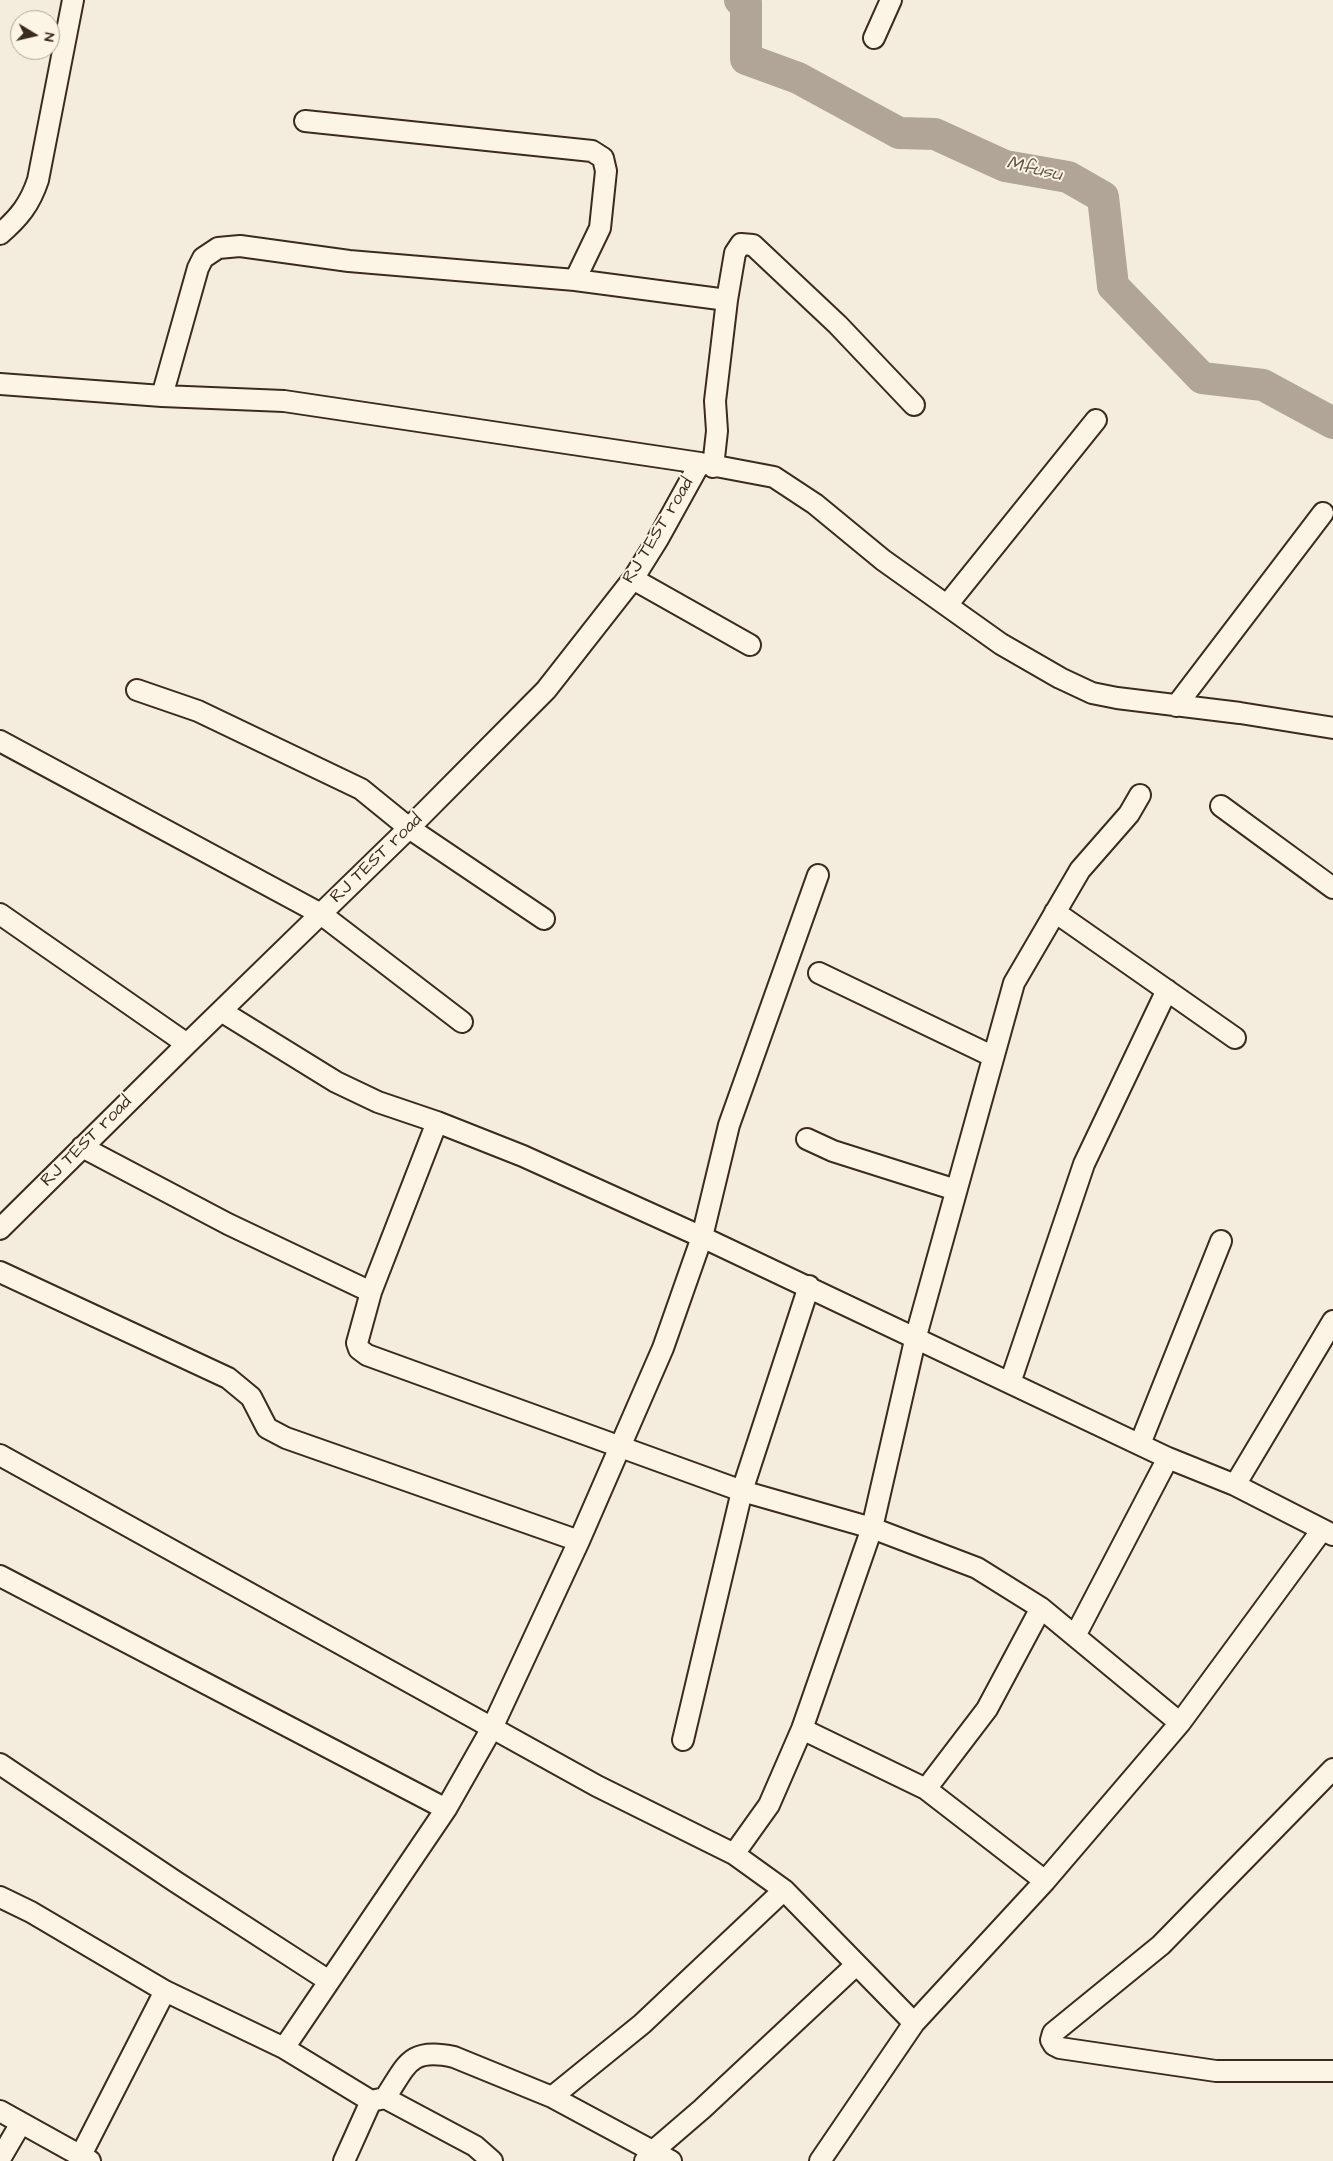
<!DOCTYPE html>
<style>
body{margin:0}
#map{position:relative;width:1333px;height:2161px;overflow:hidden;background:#f4eddd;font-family:"Architects Daughter",sans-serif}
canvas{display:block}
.north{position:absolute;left:10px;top:10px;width:50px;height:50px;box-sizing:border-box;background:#fcf5e5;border:1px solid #afa495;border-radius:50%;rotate:99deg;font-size:14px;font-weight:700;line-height:20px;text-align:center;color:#3b2a1e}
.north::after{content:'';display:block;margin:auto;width:18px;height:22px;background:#3b2a1e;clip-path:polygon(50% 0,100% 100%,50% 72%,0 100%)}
</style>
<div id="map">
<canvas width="1333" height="2161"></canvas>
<div class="north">N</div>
</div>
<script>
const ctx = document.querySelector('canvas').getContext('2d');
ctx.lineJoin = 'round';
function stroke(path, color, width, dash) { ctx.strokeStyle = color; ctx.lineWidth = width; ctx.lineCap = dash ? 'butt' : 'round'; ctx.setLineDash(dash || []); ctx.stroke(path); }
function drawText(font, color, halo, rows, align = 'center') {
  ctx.font = font + ' "Architects Daughter",sans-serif'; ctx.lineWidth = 4; ctx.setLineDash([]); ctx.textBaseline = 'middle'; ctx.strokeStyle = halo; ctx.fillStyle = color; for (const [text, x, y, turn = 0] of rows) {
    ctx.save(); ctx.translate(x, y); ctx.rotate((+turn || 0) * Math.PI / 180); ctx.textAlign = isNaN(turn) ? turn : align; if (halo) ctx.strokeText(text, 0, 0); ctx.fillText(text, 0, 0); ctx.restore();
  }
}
stroke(new Path2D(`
 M 740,0 L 746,3 L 746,59 L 798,78 L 899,133 L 935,134 L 1005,166 L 1068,177 L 1103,197 L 1113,286 L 1202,378 L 1263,385 L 1333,423`), '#b0a596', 32);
const minor = new Path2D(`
 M 874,38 L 891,0
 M 305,121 L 592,151 L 603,158 L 606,171 L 600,228 L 575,280
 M 0,234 C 19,218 30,204 38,180 L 73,0
 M 0,384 L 162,396 L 284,401 L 700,463
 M 162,396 L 198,268 L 203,258 L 218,248 L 240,246 L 349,261 L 575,280 L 727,300
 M 713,467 L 717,431 L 715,401 L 727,300 L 735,253 L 741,244 L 753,245 L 838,325 L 914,405
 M 633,579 L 750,645
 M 947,605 L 1096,420
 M 137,690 L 198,711 L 361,789 L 409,828 L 544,919
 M 1176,706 L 1323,513
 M 0,741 L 321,914 L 462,1022
 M 1221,806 L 1333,888
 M 1055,912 L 1235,1038
 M 0,914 L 187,1044
 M 819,973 L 992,1056
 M 221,1011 L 336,1082 L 378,1102 L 437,1122 L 523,1156 L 702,1237 L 1168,1458 L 1235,1485 L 1333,1535
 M 437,1122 L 371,1292 L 357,1343 L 359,1349 L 367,1355 L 742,1491 L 872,1528 L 977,1568 L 1041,1608 L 1180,1723
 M 807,1139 L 833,1151 L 956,1190
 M 82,1147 L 228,1224 L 371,1292
 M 0,1229 L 187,1044 L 409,828 L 546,690 L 633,579 L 658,539 L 700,463 L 774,477 L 815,504 L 883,560 L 1001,644 L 1060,678 L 1092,693 L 1117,698 L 1240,713 L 1333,728
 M 0,1272 L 228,1378 L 251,1397 L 267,1428 L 286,1438 L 579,1541
 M 1010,1383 L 1084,1164 L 1167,990
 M 1140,1444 L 1221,1241
 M 0,1455 L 597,1786 L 734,1854 L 784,1890 L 914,2023
 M 1235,1485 L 1333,1321
 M 0,1576 L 446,1809
 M 1075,1636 L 1168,1458
 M 802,1729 L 926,1789 L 1045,1881
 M 683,1740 L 742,1491 L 809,1286
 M 0,1764 L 176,1882 L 329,1981
 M 1333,1769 L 1161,1945 L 1053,2033 L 1051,2040 L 1054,2045 L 1060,2048 L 1216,2071 L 1333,2071
 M 926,1789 L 987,1709 L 1041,1608
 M 734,1854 L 769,1805 L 802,1729 L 872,1528 L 916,1336 L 1014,983 L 1080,870 L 1129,814 L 1140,795
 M 0,1897 L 31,1912 L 165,1991 L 284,2048 L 371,2101 L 385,2098 L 475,2146 L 492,2161
 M 284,2048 L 446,1809 L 492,1728 L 579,1541 L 663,1348 L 702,1237 L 729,1125 L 818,875
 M 552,2097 L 642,2024 L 784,1890
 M 385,2098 C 407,2065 409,2047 454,2057 L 552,2097 L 671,2161
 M 0,2111 L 90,2161
 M 81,2155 L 165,1991
 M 0,2159 L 21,2123
 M 344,2161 L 371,2101
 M 645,2161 L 652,2152 L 702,2109 L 856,1965
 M 820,2161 L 914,2023 L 1045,1881 L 1180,1723 L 1322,1530`);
stroke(minor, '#3b2a1e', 24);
stroke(minor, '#fcf5e5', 20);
drawText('18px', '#3b2a1e', '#fcf5e5', [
 ["RJ TEST road",659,531,-59],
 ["RJ TEST road",377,859,-44],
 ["RJ TEST road",87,1142,-45]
]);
drawText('italic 19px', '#645548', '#fcf5e5', [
 ["Mfusu",1034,170,13]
]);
</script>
